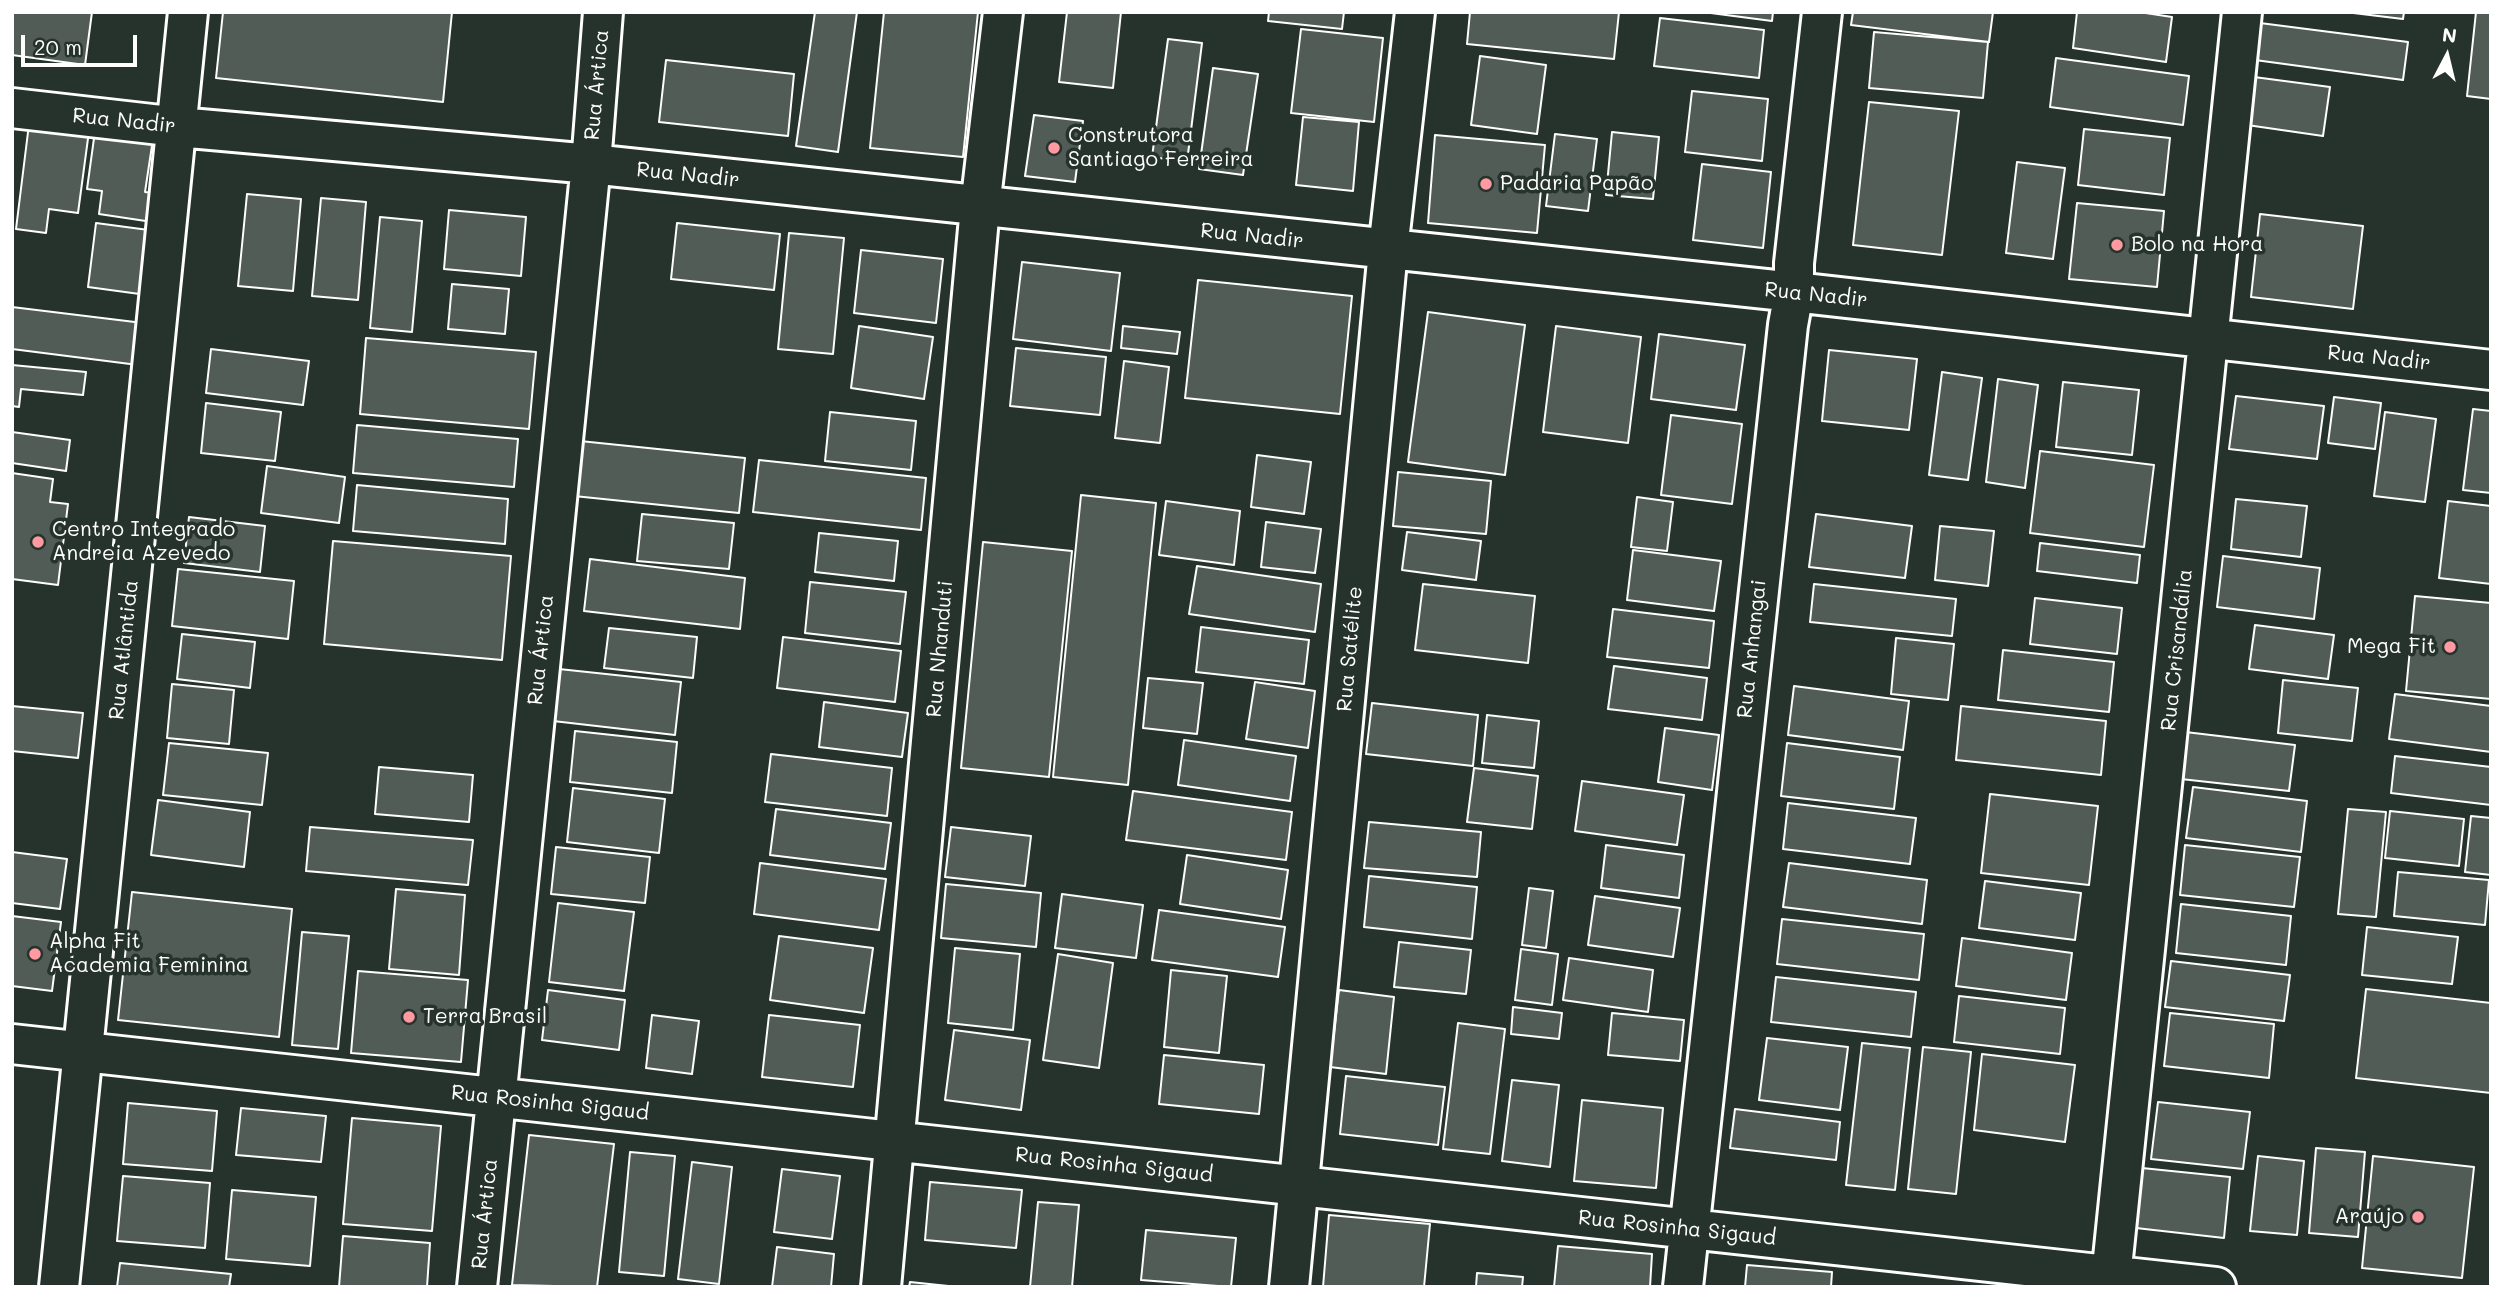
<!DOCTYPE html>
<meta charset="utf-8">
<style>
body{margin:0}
#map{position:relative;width:2503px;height:1299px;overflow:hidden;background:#26332d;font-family:Mali,sans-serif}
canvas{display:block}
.frame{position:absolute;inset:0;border:14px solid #fff;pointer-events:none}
.north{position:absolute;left:2412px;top:21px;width:70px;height:70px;-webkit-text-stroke:5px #26332d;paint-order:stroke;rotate:7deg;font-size:19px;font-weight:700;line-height:28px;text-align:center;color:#fff}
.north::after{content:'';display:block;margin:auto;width:24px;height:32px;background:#fff;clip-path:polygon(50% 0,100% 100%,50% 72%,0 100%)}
.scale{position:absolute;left:21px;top:35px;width:116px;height:32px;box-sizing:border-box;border:4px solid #fff;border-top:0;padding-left:9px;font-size:21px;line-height:24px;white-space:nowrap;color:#fff;-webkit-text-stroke:5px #26332d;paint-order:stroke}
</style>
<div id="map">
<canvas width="2503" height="1299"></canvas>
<div class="frame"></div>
<div class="north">N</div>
<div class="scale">20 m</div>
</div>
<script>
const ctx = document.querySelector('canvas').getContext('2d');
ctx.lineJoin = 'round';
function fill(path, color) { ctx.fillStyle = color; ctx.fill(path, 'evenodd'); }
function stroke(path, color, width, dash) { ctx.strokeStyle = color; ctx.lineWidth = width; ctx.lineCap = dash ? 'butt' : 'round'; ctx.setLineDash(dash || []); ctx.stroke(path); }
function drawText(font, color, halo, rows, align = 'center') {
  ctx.font = font + ' Mali,sans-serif'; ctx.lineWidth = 7; ctx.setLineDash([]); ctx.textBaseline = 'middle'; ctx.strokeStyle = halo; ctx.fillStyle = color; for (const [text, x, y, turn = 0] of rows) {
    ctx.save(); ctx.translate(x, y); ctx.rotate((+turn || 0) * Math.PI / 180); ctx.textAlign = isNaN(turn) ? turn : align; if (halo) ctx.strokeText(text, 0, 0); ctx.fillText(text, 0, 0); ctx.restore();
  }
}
const building = new Path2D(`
 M 12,12 L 92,12 L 85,65 L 12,55 Z
 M 223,12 L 452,12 L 443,102 L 216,78 Z
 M 815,12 L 857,12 L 838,152 L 796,146 Z
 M 884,12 L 978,12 L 963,157 L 870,148 Z
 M 1067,12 L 1121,12 L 1113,88 L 1059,82 Z
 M 1269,12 L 1344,12 L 1342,29 L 1268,21 Z
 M 1470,12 L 1619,12 L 1614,59 L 1467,44 Z
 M 1703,12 L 1773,12 L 1772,21 Z
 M 1853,12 L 1993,12 L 1989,42 L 1851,25 Z
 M 2077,12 L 2139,12 L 2172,17 L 2166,62 L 2073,48 Z
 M 2345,12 L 2404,12 L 2403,19 Z
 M 2476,12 L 2491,12 L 2491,99 L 2467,96 Z
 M 1660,18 L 1764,30 L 1759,78 L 1654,66 Z
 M 2260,23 L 2408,42 L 2403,80 L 2255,60 Z
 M 1301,29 L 1383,38 L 1374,122 L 1291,113 Z
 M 1874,32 L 1988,42 L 1983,98 L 1869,88 Z
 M 1168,39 L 1202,43 L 1187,162 L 1152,157 Z
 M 1480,56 L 1546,65 L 1537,134 L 1471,125 Z
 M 2056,58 L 2189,76 L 2183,125 L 2050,107 Z
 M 666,60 L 794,74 L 788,136 L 659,122 Z
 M 1213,68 L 1258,74 L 1243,175 L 1199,169 Z
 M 2254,77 L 2330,87 L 2323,136 L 2247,125 Z
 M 1692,91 L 1768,99 L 1762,161 L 1685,152 Z
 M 1869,102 L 1959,111 L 1942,255 L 1853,245 Z
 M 1034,115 L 1083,121 L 1075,182 L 1025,176 Z
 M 1303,117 L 1359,122 L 1353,191 L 1296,185 Z
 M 29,124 L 89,131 L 78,213 L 49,209 L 46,233 L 16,229 Z
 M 2084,129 L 2170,138 L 2164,195 L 2078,185 Z
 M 95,131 L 153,139 L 145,192 L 163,194 L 159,223 L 99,214 L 102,191 L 87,189 Z
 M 1612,132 L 1659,137 L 1653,199 L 1606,195 Z
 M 1555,134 L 1597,139 L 1588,211 L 1546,206 Z
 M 1435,135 L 1545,145 L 1537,233 L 1428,223 Z
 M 2017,162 L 2065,168 L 2053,259 L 2006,253 Z
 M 1702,164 L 1771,172 L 1763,248 L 1693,240 Z
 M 247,194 L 301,199 L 293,291 L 238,286 Z
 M 321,198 L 366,202 L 358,300 L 312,296 Z
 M 2077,203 L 2164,211 L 2157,287 L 2069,279 Z
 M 449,210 L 526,217 L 521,276 L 444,269 Z
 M 2260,214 L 2363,226 L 2353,309 L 2251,297 Z
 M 380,217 L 422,221 L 412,332 L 370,328 Z
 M 96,223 L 156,231 L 147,295 L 88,287 Z
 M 677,223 L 780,234 L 774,290 L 671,279 Z
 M 789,233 L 844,238 L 833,354 L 778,349 Z
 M 861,250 L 943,259 L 936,323 L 854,313 Z
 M 1022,262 L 1120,273 L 1111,351 L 1013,339 Z
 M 1198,280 L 1352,296 L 1340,414 L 1185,398 Z
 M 452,284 L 509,289 L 505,334 L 448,329 Z
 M 12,307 L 143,323 L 138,365 L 12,349 Z
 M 1428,312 L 1525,325 L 1505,475 L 1408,462 Z
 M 859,326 L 933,337 L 924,399 L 851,388 Z
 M 1123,326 L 1180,332 L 1177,354 L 1121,348 Z
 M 1556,326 L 1641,337 L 1628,443 L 1543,432 Z
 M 1659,334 L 1745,345 L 1736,410 L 1651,399 Z
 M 366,338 L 536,352 L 529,429 L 360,414 Z
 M 1016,348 L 1106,357 L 1100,415 L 1010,406 Z
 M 211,349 L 309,361 L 303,405 L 206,393 Z
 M 1829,350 L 1917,359 L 1909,430 L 1822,421 Z
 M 1124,361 L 1169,367 L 1160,443 L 1115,438 Z
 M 12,365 L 86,372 L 83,395 L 21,389 L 19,407 L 12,406 Z
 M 1942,372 L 1982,378 L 1968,480 L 1929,475 Z
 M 1998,379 L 2038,385 L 2025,488 L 1986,482 Z
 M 2063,382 L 2139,390 L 2132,455 L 2056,447 Z
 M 2236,396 L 2324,406 L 2317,459 L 2229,449 Z
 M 2334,397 L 2381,403 L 2375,449 L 2328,443 Z
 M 206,403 L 281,412 L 275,461 L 201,453 Z
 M 2473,409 L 2491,411 L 2491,493 L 2463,490 Z
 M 830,412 L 916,421 L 911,470 L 825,461 Z
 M 2385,412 L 2436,419 L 2425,502 L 2374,496 Z
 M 1671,415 L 1742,424 L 1732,504 L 1661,495 Z
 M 357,425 L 518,439 L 514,487 L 353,473 Z
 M 12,432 L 70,440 L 66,471 L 12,463 Z
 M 580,441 L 745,458 L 739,513 L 574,496 Z
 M 2040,451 L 2154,465 L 2144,547 L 2030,533 Z
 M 1257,455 L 1311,462 L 1304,514 L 1251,507 Z
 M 759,460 L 926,478 L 921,530 L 753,512 Z
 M 267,466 L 345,477 L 339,523 L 261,513 Z
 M 1398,472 L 1491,481 L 1486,534 L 1393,526 Z
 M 12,473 L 53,479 L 50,502 L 68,504 L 58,585 L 12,579 Z
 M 357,485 L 508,499 L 505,544 L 353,531 Z
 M 1081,495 L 1156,503 L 1128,785 L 1053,777 Z
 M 1637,497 L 1673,502 L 1667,551 L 1631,547 Z
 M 2236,499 L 2307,506 L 2301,557 L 2231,549 Z
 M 1166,501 L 1240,511 L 1234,565 L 1159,555 Z
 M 2448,501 L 2491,506 L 2491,584 L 2439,578 Z
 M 642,514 L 734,523 L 729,569 L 637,561 Z
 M 1816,514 L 1912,526 L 1905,578 L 1809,567 Z
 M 189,517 L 265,526 L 260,572 L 184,563 Z
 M 1266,522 L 1321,529 L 1315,573 L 1261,567 Z
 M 1940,526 L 1994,531 L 1988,586 L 1935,580 Z
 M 1407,532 L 1481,541 L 1476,580 L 1402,570 Z
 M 819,533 L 898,541 L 894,581 L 815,572 Z
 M 333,541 L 511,556 L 502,660 L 324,644 Z
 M 983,542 L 1072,551 L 1049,777 L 961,768 Z
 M 2040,543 L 2140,555 L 2137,583 L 2037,571 Z
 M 1633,550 L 1721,561 L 1714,611 L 1627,600 Z
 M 2223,556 L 2320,568 L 2314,619 L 2217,607 Z
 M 590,559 L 745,578 L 740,629 L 584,611 Z
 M 1197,566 L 1321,584 L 1315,632 L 1189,614 Z
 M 178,569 L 294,581 L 288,639 L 172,626 Z
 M 810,582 L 906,592 L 900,644 L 805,633 Z
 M 1423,584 L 1535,596 L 1528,663 L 1415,650 Z
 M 1814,584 L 1956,599 L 1952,636 L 1810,622 Z
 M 2415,596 L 2491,603 L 2491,699 L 2406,691 Z
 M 2035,598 L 2122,608 L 2117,654 L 2030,644 Z
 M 1613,609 L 1714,621 L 1709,668 L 1607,657 Z
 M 2255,625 L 2334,635 L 2328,679 L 2249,669 Z
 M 1201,627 L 1309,640 L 1304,684 L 1196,672 Z
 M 609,628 L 697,637 L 693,678 L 604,668 Z
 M 182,634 L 255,642 L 250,688 L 177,679 Z
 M 783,637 L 901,651 L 895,702 L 777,688 Z
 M 1896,638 L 1954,644 L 1948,700 L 1891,694 Z
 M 2003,650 L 2114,662 L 2109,712 L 1998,700 Z
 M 1614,666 L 1707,678 L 1702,720 L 1608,709 Z
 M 559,669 L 681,682 L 675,735 L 553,721 Z
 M 1148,678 L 1203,683 L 1197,734 L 1143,728 Z
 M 2283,680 L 2358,688 L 2352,741 L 2278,733 Z
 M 1255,682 L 1315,691 L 1308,748 L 1246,739 Z
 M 172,684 L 234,690 L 229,744 L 167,738 Z
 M 1794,686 L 1909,701 L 1903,750 L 1788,735 Z
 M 2395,694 L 2491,706 L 2491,752 L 2389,739 Z
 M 824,702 L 908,713 L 902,757 L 819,747 Z
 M 1372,703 L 1478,715 L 1473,766 L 1366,754 Z
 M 12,706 L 83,713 L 78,758 L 12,751 Z
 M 1961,706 L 2106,721 L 2101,775 L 1956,760 Z
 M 1487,715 L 1539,721 L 1534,768 L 1482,763 Z
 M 1665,728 L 1719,735 L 1712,790 L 1658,782 Z
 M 575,731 L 677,742 L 672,793 L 570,782 Z
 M 2177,731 L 2295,745 L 2289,791 L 2172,778 Z
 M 1184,740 L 1296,756 L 1290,801 L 1178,785 Z
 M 169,743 L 268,753 L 262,805 L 163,795 Z
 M 1787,743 L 1900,757 L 1894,809 L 1781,796 Z
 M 771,754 L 892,768 L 887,816 L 765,802 Z
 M 2395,756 L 2491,767 L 2491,805 L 2391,793 Z
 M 379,767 L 473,775 L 469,822 L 375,814 Z
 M 1474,768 L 1538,776 L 1532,829 L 1467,822 Z
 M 1582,781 L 1684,795 L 1677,845 L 1575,831 Z
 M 2193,787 L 2307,801 L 2301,852 L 2186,838 Z
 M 573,788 L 665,799 L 659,853 L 567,842 Z
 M 1133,791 L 1292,812 L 1286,860 L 1126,840 Z
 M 1990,794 L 2098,806 L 2089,885 L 1981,873 Z
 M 158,800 L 250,812 L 244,867 L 151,855 Z
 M 1788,803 L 1916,818 L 1910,864 L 1783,849 Z
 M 776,809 L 891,823 L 885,869 L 770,855 Z
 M 2348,809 L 2386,812 L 2376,917 L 2338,914 Z
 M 2390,811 L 2464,819 L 2459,866 L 2385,858 Z
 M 2471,816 L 2491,818 L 2491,875 L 2465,872 Z
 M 1369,822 L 1481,832 L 1477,877 L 1364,868 Z
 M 310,827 L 473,840 L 468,885 L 306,871 Z
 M 951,827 L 1031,836 L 1025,886 L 945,877 Z
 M 1606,845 L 1684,855 L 1679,898 L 1601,888 Z
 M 2185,845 L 2300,857 L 2294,907 L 2180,895 Z
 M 556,847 L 650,857 L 645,903 L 551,894 Z
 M 12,852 L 67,859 L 60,909 L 12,903 Z
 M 1187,855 L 1288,870 L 1281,919 L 1180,904 Z
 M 760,863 L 886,879 L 879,930 L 754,914 Z
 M 1789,863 L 1927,880 L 1922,924 L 1783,907 Z
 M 2398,872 L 2489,880 L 2485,925 L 2394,916 Z
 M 1369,876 L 1477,887 L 1472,939 L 1364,927 Z
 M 1985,881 L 2081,893 L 2075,940 L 1979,928 Z
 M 946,884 L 1041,893 L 1036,947 L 941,938 Z
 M 1529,888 L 1553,891 L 1546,948 L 1522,945 Z
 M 396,889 L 465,895 L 459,975 L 389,969 Z
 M 132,892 L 292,909 L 279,1037 L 118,1020 Z
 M 1062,894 L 1143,905 L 1136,958 L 1055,948 Z
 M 1595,896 L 1680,908 L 1673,957 L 1588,945 Z
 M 558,903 L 634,912 L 624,991 L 549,982 Z
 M 2181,904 L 2291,916 L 2286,965 L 2176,953 Z
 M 1159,910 L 1285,927 L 1278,977 L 1152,960 Z
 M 12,916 L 61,922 L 52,991 L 12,986 Z
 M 1782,919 L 1924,934 L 1919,980 L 1777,964 Z
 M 2367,927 L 2458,937 L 2452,984 L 2362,975 Z
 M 302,932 L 349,936 L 338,1049 L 292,1045 Z
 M 779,936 L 873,948 L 864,1013 L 770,1000 Z
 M 1962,938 L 2072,953 L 2066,1000 L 1956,986 Z
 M 1399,942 L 1471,950 L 1466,994 L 1394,987 Z
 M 955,948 L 1020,954 L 1013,1030 L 948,1023 Z
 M 1521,949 L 1558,954 L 1552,1005 L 1515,1000 Z
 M 1058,954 L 1113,963 L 1099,1068 L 1043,1060 Z
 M 1569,958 L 1653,970 L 1648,1012 L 1563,1000 Z
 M 2171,961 L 2290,975 L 2284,1021 L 2165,1007 Z
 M 1171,970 L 1227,976 L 1219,1053 L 1164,1047 Z
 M 358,971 L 468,980 L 461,1062 L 351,1053 Z
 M 1776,977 L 1916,992 L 1911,1037 L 1771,1022 Z
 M 2366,989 L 2491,1003 L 2491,1093 L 2356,1078 Z
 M 548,990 L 625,1000 L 619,1050 L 542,1040 Z
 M 1339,990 L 1394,997 L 1386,1074 L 1330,1067 Z
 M 1959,996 L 2065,1008 L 2060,1054 L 1954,1042 Z
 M 1513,1007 L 1562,1013 L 1559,1039 L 1511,1034 Z
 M 1612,1013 L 1684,1020 L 1680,1061 L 1608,1055 Z
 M 2170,1013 L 2274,1024 L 2269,1078 L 2164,1066 Z
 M 652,1015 L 699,1021 L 692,1074 L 646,1068 Z
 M 769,1015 L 860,1025 L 853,1087 L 762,1077 Z
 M 1458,1023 L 1505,1029 L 1490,1154 L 1443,1149 Z
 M 954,1030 L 1030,1040 L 1021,1110 L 945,1100 Z
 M 1767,1038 L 1848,1047 L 1840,1110 L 1759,1100 Z
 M 1862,1043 L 1910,1048 L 1895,1190 L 1846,1185 Z
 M 1923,1047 L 1971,1052 L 1956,1194 L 1908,1189 Z
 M 1982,1054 L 2075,1065 L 2065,1142 L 1974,1130 Z
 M 1164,1055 L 1264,1065 L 1259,1114 L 1159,1104 Z
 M 1346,1076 L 1445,1087 L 1438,1145 L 1340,1134 Z
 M 1512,1080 L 1559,1085 L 1550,1167 L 1502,1161 Z
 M 1582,1100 L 1663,1108 L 1656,1188 L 1574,1181 Z
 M 2158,1102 L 2250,1112 L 2243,1169 L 2151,1159 Z
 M 128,1103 L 217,1111 L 212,1171 L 123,1164 Z
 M 241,1108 L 326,1116 L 321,1162 L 236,1155 Z
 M 1735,1109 L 1840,1122 L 1836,1160 L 1730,1148 Z
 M 352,1118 L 441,1126 L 432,1231 L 343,1224 Z
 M 529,1135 L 614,1144 L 597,1287 L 512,1285 Z
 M 2316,1148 L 2365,1152 L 2358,1237 L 2309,1233 Z
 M 630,1152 L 675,1156 L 664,1276 L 619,1272 Z
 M 2258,1156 L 2304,1161 L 2297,1235 L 2250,1231 Z
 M 2373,1156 L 2474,1167 L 2462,1278 L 2362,1268 Z
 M 692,1162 L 732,1167 L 719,1284 L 678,1279 Z
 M 2142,1168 L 2230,1177 L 2224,1238 L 2136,1228 Z
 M 782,1169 L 840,1176 L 832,1239 L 774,1232 Z
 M 123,1176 L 210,1183 L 205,1248 L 117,1241 Z
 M 930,1182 L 1022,1190 L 1016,1248 L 925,1240 Z
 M 232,1190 L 316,1197 L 310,1266 L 226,1259 Z
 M 1038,1202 L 1079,1205 L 1072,1287 L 1030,1287 Z
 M 1329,1215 L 1430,1224 L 1424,1287 L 1323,1287 Z
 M 1146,1230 L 1236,1238 L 1231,1287 L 1141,1280 Z
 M 343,1236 L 430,1243 L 427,1287 L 339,1287 Z
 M 1558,1246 L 1652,1254 L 1650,1287 L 1554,1287 Z
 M 777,1247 L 834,1254 L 831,1287 L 772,1287 Z
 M 120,1263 L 231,1274 L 229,1287 L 117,1287 Z
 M 1747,1265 L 1832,1272 L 1831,1287 L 1745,1287 Z
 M 1477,1273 L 1523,1277 L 1522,1287 L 1476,1287 Z
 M 910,1282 L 958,1287 L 909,1287 Z`);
fill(building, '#515c57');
stroke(building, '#fff', 2);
const minor = new Path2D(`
 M 12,108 L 178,127 L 591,164 L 1794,292 L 2491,370
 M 12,1044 L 2216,1287
 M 59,1287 L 188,12
 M 477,1287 L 591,164 L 603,12
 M 881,1287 L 980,207 L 1003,12
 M 1289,1287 L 1388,250 L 1415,12
 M 1683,1287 L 1788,325 L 1794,292 L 1794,263 L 1822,12
 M 2110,1287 L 2242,12`);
stroke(minor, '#fff', 44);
stroke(minor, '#26332d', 38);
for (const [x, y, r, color] of [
 [1054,148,7,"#ff9aa2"],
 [1486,184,7,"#ff9aa2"],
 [2117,245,7,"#ff9aa2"],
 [38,542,7,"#ff9aa2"],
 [2450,647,7,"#ff9aa2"],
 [35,954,7,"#ff9aa2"],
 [409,1017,7,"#ff9aa2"],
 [2418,1217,7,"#ff9aa2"]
]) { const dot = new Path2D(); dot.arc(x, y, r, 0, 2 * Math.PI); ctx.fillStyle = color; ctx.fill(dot); stroke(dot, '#26332d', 2.5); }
drawText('21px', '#fff', '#26332d', [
 ["Rua Ártica",597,85,-85],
 ["Rua Nadir",124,121,6],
 ["Rua Nadir",688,175,6],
 ["Rua Nadir",1252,236,6],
 ["Rua Nadir",1816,295,6],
 ["Rua Nadir",2379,358,6],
 ["Rua Nhanduti",940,649,-85],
 ["Rua Satélite",1350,649,-85],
 ["Rua Anhangai",1752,649,-84],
 ["Rua Atlântida",124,650,-84],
 ["Rua Ártica",541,650,-84],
 ["Rua Crisandália",2177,650,-84],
 ["Rua Rosinha Sigaud",550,1103,6],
 ["Rua Rosinha Sigaud",1114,1165,6],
 ["Rua Ártica",485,1214,-84],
 ["Rua Rosinha Sigaud",1677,1228,6]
]);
drawText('21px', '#fff', '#26332d', [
 ["Construtora",1068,136],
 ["Santiago Ferreira",1068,160],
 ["Padaria Papão",1500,184],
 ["Bolo na Hora",2131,245],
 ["Centro Integrado",52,530],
 ["Andreia Azevedo",52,554],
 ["Mega Fit",2436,647,"right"],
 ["Alpha Fit",49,942],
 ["Academia Feminina",49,966],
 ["Terra Brasil",423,1017],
 ["Araújo",2404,1217,"right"]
], 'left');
</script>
